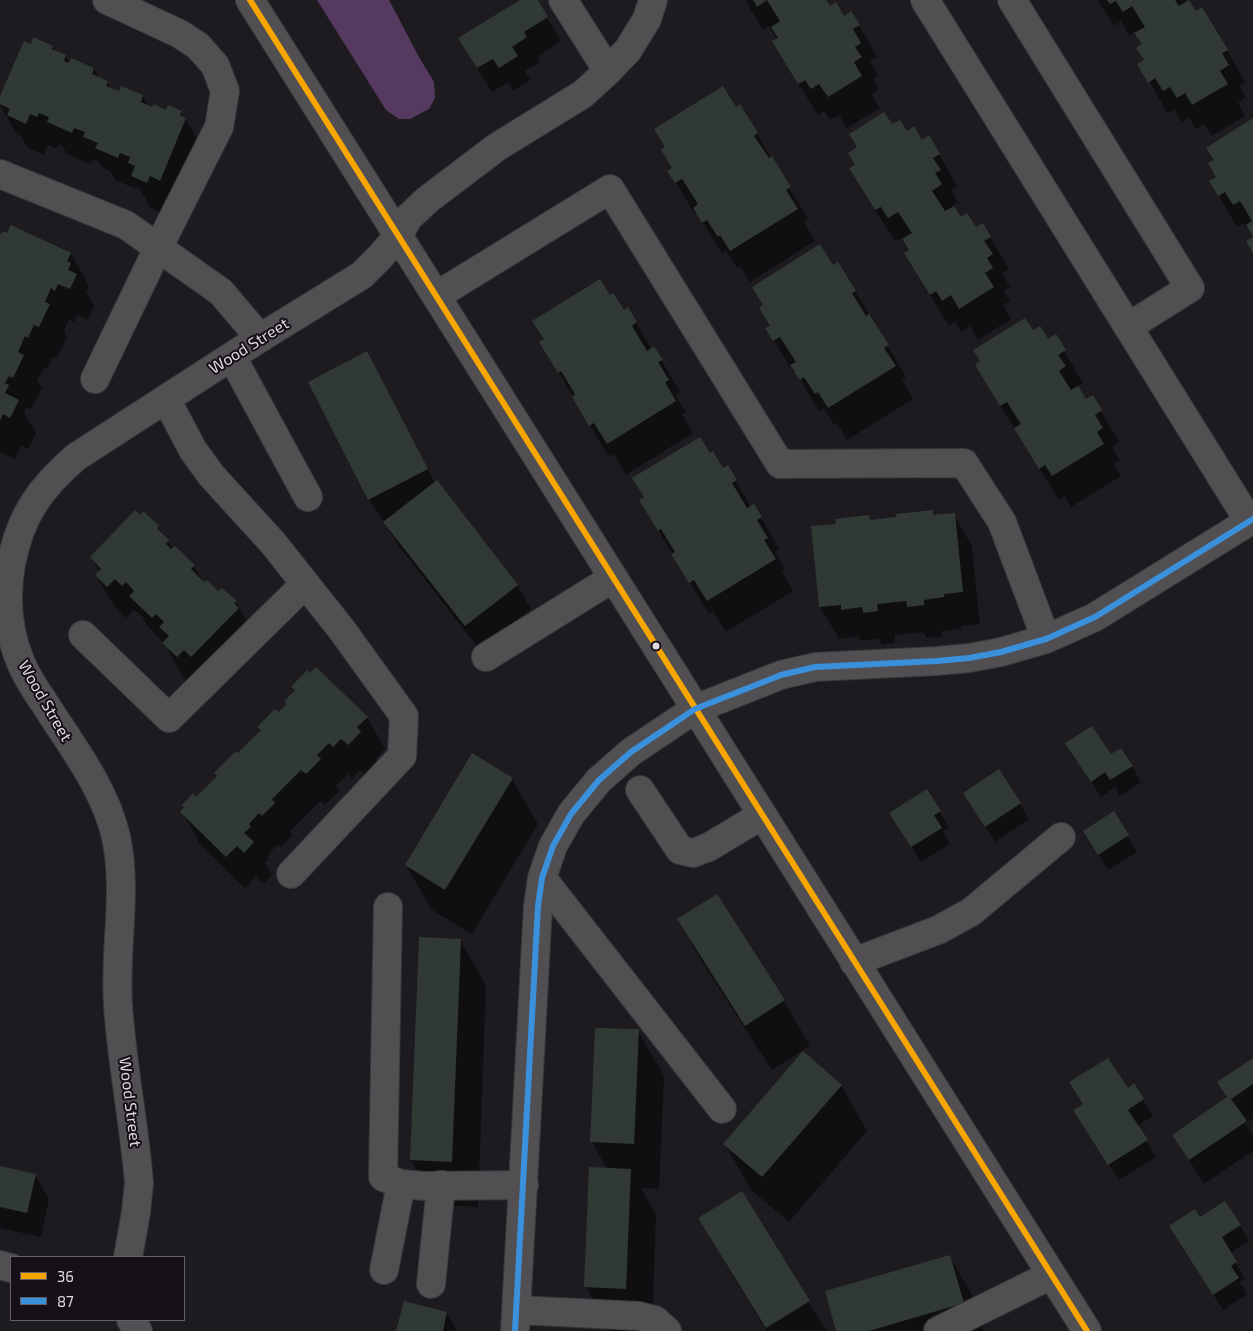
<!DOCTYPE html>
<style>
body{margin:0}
#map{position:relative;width:1253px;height:1331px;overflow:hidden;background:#1d1b1f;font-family:"Exo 2",sans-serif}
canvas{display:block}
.legend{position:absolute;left:10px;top:1256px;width:175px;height:65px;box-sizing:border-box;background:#151017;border:1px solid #656067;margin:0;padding:6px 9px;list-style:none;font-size:15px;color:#ddd9df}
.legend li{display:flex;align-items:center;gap:10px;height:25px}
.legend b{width:25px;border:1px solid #656067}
</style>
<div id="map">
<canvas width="1253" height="1331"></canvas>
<ul class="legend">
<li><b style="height:6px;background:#f7a600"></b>36</li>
<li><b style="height:6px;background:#3a90db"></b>87</li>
</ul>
</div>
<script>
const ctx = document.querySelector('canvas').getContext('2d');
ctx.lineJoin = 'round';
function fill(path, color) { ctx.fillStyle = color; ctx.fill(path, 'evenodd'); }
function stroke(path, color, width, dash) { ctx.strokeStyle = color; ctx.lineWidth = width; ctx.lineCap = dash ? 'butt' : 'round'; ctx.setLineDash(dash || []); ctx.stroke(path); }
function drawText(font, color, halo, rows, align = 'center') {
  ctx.font = font + ' "Exo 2",sans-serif'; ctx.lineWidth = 4; ctx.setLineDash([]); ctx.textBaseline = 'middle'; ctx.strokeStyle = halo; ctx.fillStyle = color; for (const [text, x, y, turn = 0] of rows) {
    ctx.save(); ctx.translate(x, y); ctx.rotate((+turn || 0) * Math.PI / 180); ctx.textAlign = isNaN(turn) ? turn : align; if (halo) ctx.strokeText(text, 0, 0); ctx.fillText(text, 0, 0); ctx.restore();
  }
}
fill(new Path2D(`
 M 317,0 L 389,0 L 419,57 L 434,82 L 435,98 L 429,109 L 410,119 L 399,119 L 386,110 Z`), '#55395f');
fill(new Path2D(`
 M 522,0 L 536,0 L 561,41 L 537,57 L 540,62 L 525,71 L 530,80 L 513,91 L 508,82 L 492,92 L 474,63 Z
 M 745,0 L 825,0 L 829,7 L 859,25 L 877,57 L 870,61 L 878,75 L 873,79 L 879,89 L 871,94 L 880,108 L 847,128 L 839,115 L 830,120 L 824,111 L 818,115 L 792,74 L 778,37 L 776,38 L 769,26 L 763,30 Z
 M 1098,0 L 1185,0 L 1227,50 L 1245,82 L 1239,85 L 1246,97 L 1238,103 L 1245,116 L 1212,136 L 1204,124 L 1196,129 L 1189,118 L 1182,122 L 1174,109 L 1168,114 L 1139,64 L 1145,61 L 1143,45 L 1135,32 L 1129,36 L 1121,21 L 1114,26 Z
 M 31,45 L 53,47 L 56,52 L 65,56 L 70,65 L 94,69 L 99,78 L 107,82 L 112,90 L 120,93 L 122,88 L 143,96 L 149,107 L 167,111 L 181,112 L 204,151 L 165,214 L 151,208 L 138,186 L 136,189 L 115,180 L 110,171 L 103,168 L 99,162 L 93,159 L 90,164 L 67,154 L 63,147 L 58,144 L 56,149 L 48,145 L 44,155 L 27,147 L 21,136 L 17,135 L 0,105 L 0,99 Z
 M 740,106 L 808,219 L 804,222 L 815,241 L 750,282 L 740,266 L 737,268 L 726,251 L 722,254 L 697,213 L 695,214 L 669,171 Z
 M 1253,120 L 1253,238 L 1244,223 L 1237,227 L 1211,182 L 1218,178 L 1215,160 Z
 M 892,126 L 921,141 L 939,154 L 957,186 L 951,190 L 958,202 L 953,205 L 961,219 L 990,237 L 1009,269 L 1002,273 L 1010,287 L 1004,290 L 1010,301 L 1003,305 L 1011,319 L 978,340 L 970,326 L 961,332 L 955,322 L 949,326 L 905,254 L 911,250 L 909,248 L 908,249 L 901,238 L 895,241 L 869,201 L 856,166 Z
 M 11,227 L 71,254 L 89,286 L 86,291 L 94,306 L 88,320 L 77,315 L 74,322 L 69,319 L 64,331 L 67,337 L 57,358 L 53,356 L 47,369 L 44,368 L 37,381 L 42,388 L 31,409 L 27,407 L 24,412 L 36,433 L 28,449 L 21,445 L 15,459 L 0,452 L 0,236 L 8,235 Z
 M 833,266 L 855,291 L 906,377 L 902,380 L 913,399 L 847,440 L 837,423 L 834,425 L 824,408 L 819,411 L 795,371 L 793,372 L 767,329 Z
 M 610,297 L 623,312 L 628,309 L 652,350 L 661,360 L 680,392 L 675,395 L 686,412 L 682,414 L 693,433 L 626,475 L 614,454 L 609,457 L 541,342 Z
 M 1033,332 L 1048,340 L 1055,336 L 1083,383 L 1077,386 L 1086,401 L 1101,411 L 1119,442 L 1112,447 L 1120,460 L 1114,464 L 1121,476 L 1071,507 L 1065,496 L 1059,500 L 995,397 Z
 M 367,353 L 435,483 L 517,585 L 531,609 L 479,649 L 399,546 L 369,499 Z
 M 709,455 L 723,470 L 728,467 L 751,507 L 754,506 L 761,518 L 779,549 L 775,552 L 785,570 L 782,572 L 793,591 L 726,632 L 713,611 L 709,614 L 640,500 Z
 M 932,511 L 935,517 L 954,515 L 972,546 L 980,624 L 961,626 L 961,629 L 942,631 L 942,637 L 927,638 L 923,632 L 895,635 L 895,643 L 882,644 L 879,639 L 861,641 L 858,636 L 839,639 L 820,607 L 837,525 L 868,517 L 871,521 L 898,518 Z
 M 158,526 L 173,549 L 194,566 L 204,583 L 218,592 L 222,589 L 236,602 L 254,634 L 196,688 L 182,675 L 164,643 L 149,628 L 142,616 L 134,610 L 126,618 L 115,607 L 96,576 L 100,572 L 91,557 Z
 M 292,687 L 367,717 L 385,749 L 375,759 L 379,764 L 367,776 L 360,770 L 352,778 L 348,774 L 336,786 L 339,791 L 325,805 L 320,801 L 290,831 L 293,835 L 281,847 L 278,844 L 267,856 L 269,859 L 265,863 L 272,875 L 263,884 L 256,877 L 245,888 L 200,844 L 182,812 L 217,777 L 215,774 L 238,755 L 261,731 L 259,727 L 279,714 L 288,705 L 295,692 Z
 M 1067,744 L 1111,756 L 1132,766 L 1141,782 L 1120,796 L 1115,787 L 1101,797 Z
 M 512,779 L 538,824 L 472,934 L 432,910 L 406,865 Z
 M 1020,804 L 1029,819 L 995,842 L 974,809 Z
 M 940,812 L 949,827 L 943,831 L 950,844 L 921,862 L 900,829 Z
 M 1114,813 L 1137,852 L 1108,870 L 1094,847 Z
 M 678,920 L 784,1001 L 810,1046 L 772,1070 L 704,965 Z
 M 460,940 L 486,985 L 478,1207 L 437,1205 L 411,1160 Z
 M 597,1029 L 638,1031 L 664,1076 L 659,1189 L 641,1188 L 656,1215 L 652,1331 L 611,1331 L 586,1287 L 607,1169 L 592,1142 Z
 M 1253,1059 L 1253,1118 L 1246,1123 L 1253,1135 L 1253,1151 L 1204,1184 L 1173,1135 L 1228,1098 Z
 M 841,1085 L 867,1131 L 789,1222 L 751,1190 L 725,1144 Z
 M 1134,1085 L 1153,1116 L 1137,1126 L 1156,1157 L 1119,1180 L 1084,1127 Z
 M 0,1168 L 35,1175 L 49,1199 L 41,1237 L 0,1228 Z
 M 741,1192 L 809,1302 L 826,1331 L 767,1331 L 726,1264 L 699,1218 Z
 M 1200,1219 L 1240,1225 L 1249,1241 L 1230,1253 L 1245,1279 L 1240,1282 L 1247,1294 L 1223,1310 L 1180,1242 Z
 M 950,1257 L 976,1302 L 984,1331 L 838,1331 Z
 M 447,1313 L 457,1331 L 398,1331 Z`), '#0007');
fill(new Path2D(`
 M 520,0 L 538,0 L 548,17 L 524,32 L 527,37 L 512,47 L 518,56 L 499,68 L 493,59 L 477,68 L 458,38 Z
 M 753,0 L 826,0 L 830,6 L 836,2 L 844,16 L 851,11 L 860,25 L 853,29 L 861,43 L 855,47 L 862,57 L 854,62 L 862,76 L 828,97 L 819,84 L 811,89 L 805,80 L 798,84 L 772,41 L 778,38 L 771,27 L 780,21 L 767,0 L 757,7 Z
 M 1107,0 L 1175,0 L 1179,6 L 1189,0 L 1196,11 L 1202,7 L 1228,50 L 1222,53 L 1229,65 L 1220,71 L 1228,84 L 1192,105 L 1185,93 L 1177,98 L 1170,87 L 1163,91 L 1155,78 L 1148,83 L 1137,64 L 1144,60 L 1136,48 L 1142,44 L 1134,33 L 1145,27 L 1132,6 L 1123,12 L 1116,1 L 1110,4 Z
 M 33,37 L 53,46 L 52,49 L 66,55 L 64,61 L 69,63 L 71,58 L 94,68 L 92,74 L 108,81 L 106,86 L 119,91 L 121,86 L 143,95 L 141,102 L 152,107 L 154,104 L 166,110 L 168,105 L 182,111 L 180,115 L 186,118 L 160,181 L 150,176 L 147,183 L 131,176 L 135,166 L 128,163 L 130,157 L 120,153 L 118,158 L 95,148 L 98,143 L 83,137 L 85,132 L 74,128 L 72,133 L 47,122 L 49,117 L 39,113 L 37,117 L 30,114 L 26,124 L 7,115 L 10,109 L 0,104 L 0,96 L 24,41 L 31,44 Z
 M 723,86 L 736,107 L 740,104 L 758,133 L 754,136 L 769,158 L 772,156 L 791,187 L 786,190 L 798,209 L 730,251 L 720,235 L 718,237 L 707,220 L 702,223 L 693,208 L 698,204 L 682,179 L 675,183 L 667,171 L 672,168 L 661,150 L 665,147 L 654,129 Z
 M 884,112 L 892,124 L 900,120 L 907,131 L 914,126 L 922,140 L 929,135 L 940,154 L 933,158 L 941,170 L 935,173 L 942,184 L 932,191 L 945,211 L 954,206 L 961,217 L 967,213 L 976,227 L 983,223 L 991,237 L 984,241 L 993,254 L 987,258 L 993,268 L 985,273 L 994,287 L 959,309 L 951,295 L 942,301 L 936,291 L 930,295 L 904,253 L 909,250 L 902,239 L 912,233 L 898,212 L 888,218 L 881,207 L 875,210 L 849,168 L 855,165 L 848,153 L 857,147 L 849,134 Z
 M 1253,118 L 1253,253 L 1246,241 L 1253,237 L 1246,225 L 1252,221 L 1240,201 L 1233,205 L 1225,192 L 1218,196 L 1209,181 L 1216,177 L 1208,163 L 1214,160 L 1206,148 Z
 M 11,225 L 71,253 L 67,261 L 71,263 L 68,270 L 77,274 L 70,289 L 58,284 L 55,291 L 51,288 L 45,302 L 50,304 L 39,327 L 34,325 L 28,338 L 25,336 L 18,352 L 24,355 L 13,378 L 9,376 L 5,383 L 9,385 L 5,393 L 19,400 L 10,418 L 3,414 L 0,421 L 0,235 L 3,231 L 7,233 Z
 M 820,244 L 833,265 L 838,262 L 856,291 L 852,293 L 866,316 L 869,314 L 889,345 L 884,348 L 896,366 L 828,408 L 818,392 L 815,394 L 804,377 L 800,380 L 790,365 L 796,362 L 780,337 L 773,341 L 765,328 L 770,326 L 759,308 L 763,305 L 752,287 Z
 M 600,279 L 610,295 L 613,293 L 624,310 L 628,307 L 637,322 L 632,326 L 647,351 L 654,346 L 663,360 L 658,362 L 669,380 L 665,382 L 676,401 L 607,444 L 594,423 L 589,426 L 572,397 L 575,394 L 561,371 L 558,373 L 539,342 L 544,339 L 532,321 Z
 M 1025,318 L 1033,330 L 1040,326 L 1048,339 L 1056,334 L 1066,350 L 1058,355 L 1066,366 L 1059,371 L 1071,390 L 1078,386 L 1086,399 L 1093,395 L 1102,410 L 1095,415 L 1103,428 L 1097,432 L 1104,444 L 1052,476 L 1045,465 L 1039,469 L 1014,428 L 1021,424 L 1007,402 L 1000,406 L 975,365 L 980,361 L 973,350 Z
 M 367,351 L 428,469 L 368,500 L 308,382 Z
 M 700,437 L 710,453 L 713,451 L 723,468 L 728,465 L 737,480 L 732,483 L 747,508 L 754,504 L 762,517 L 757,520 L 768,538 L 764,540 L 776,559 L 707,601 L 694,580 L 689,583 L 671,554 L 675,552 L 661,529 L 658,531 L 639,500 L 644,497 L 632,478 Z
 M 437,480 L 518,585 L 465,626 L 383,522 Z
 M 135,510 L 140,515 L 143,511 L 159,526 L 157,528 L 169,540 L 166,544 L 171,549 L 175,546 L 195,565 L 191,569 L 204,582 L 207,580 L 218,591 L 222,588 L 237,601 L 234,603 L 239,608 L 191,657 L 184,650 L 177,657 L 162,643 L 169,636 L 159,627 L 164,622 L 156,614 L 152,618 L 129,596 L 134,591 L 126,582 L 122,586 L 115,579 L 107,587 L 95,575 L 101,569 L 90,557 Z
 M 933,510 L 933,515 L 955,513 L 963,592 L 944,594 L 944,597 L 924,600 L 924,605 L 907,607 L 906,601 L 877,604 L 878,611 L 863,613 L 862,607 L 841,610 L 841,605 L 819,607 L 811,526 L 836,524 L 835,519 L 869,515 L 870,520 L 896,517 L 896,514 Z
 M 316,667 L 368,717 L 357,727 L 361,732 L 348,745 L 341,739 L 333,747 L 329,743 L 317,755 L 321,759 L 306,774 L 301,770 L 272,799 L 275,803 L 262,816 L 259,813 L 249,824 L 251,827 L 244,833 L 254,842 L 244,853 L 237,846 L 226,857 L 180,812 L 184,807 L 182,805 L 193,793 L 196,797 L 217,776 L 214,773 L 236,751 L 238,753 L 261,730 L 257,727 L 275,709 L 279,712 L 287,704 L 284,701 L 295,690 L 291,687 L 307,670 L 310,673 Z
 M 1092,726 L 1111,754 L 1121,748 L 1133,766 L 1110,780 L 1105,772 L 1091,782 L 1065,743 Z
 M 472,753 L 513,778 L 445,890 L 405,865 Z
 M 999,769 L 1021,803 L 985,827 L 963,793 Z
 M 927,789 L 941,811 L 934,815 L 942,828 L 911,847 L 889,813 Z
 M 1114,811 L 1129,835 L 1098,855 L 1083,831 Z
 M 717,894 L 785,1000 L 745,1026 L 677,919 Z
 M 419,937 L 461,939 L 452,1162 L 410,1160 Z
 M 595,1028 L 639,1029 L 634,1144 L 590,1142 Z
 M 803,1051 L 842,1085 L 762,1177 L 723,1144 Z
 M 1108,1058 L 1128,1088 L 1134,1083 L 1144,1099 L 1128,1110 L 1148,1140 L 1108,1165 L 1073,1110 L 1083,1104 L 1069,1082 Z
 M 1253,1058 L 1253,1084 L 1231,1099 L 1247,1121 L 1189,1160 L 1172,1135 L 1227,1097 L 1217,1082 Z
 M 0,1166 L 36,1174 L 27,1213 L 0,1207 Z
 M 589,1167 L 631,1169 L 626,1289 L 584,1287 Z
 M 742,1191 L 810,1301 L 766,1328 L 698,1218 Z
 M 1225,1201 L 1241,1225 L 1222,1237 L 1237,1262 L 1231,1266 L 1239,1278 L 1213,1295 L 1169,1226 L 1195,1209 L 1200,1217 Z
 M 950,1255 L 964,1303 L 869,1331 L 836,1331 L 825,1291 Z
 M 404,1301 L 447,1312 L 443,1331 L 396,1331 Z`), '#313935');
const minor = new Path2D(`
 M 250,0 L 1087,1331
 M 563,0 L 608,71
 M 925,0 L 1249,521
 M 1012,0 L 1190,288 L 1128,327
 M 0,174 L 126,225 L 221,292 L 260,338
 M 436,296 L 610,189 L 780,464 L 964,463 L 1002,522 L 1046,639
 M 232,357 L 308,497
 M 95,379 L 158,248 L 219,127 L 225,91 L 215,65 L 198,46 L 180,34 L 107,0
 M 166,399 L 193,450 L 211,475 L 273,543 L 342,630 L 404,716 L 402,756 L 291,874
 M 83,635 L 169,718 L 305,584
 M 486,657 L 613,578
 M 640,790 L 680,850 L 693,853 L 709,847 L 762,815
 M 542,878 L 722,1109
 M 388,907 L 383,1177 L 401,1184 L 425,1186 L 524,1185
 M 854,962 L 938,930 L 971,912 L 1061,837
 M 128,1257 L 136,1212 L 139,1183 C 134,1123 122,1064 118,1005 C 114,949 128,893 116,837 C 105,788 71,745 45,704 C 36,691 27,677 21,663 C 8,632 5,597 11,564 C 20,516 40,488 76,457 L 260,338 L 362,275 L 379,258 L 398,236 L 408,218 L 427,200 L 497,147 L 583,94 L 608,71 L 628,50 L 647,19 L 653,0
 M 0,1265 L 11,1268
 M 384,1270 L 401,1184
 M 431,1284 L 441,1185
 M 517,1310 L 639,1316 L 655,1320 L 667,1331
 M 131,1320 L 138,1331
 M 515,1331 L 538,906 L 542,878 L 553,846 L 571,814 L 599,780 L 631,752 L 695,709 L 781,675 L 815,667 L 937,661 L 969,658 L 1001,652 L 1046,639 L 1095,617 L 1253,519
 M 938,1331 L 1051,1275`);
stroke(minor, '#3a383b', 30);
stroke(minor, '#514f52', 28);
stroke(new Path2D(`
 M 250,0 L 1087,1331`), '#f7a600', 6);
stroke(new Path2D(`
 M 515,1331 L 538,906 L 542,878 L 553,846 L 571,814 L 599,780 L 631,752 L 695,709 L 781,675 L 815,667 L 937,661 L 969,658 L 1001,652 L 1046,639 L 1095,617 L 1253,519`), '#3a90db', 6);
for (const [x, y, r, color] of [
 [656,646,4.5,"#ddd9df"]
]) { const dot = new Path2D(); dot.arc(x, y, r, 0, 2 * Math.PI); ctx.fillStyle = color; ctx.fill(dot); stroke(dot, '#151017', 2); }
drawText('16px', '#ddd9df', '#151017', [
 ["Wood Street",249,346,-32],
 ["Wood Street",45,701,60],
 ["Wood Street",130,1102,83]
]);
</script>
